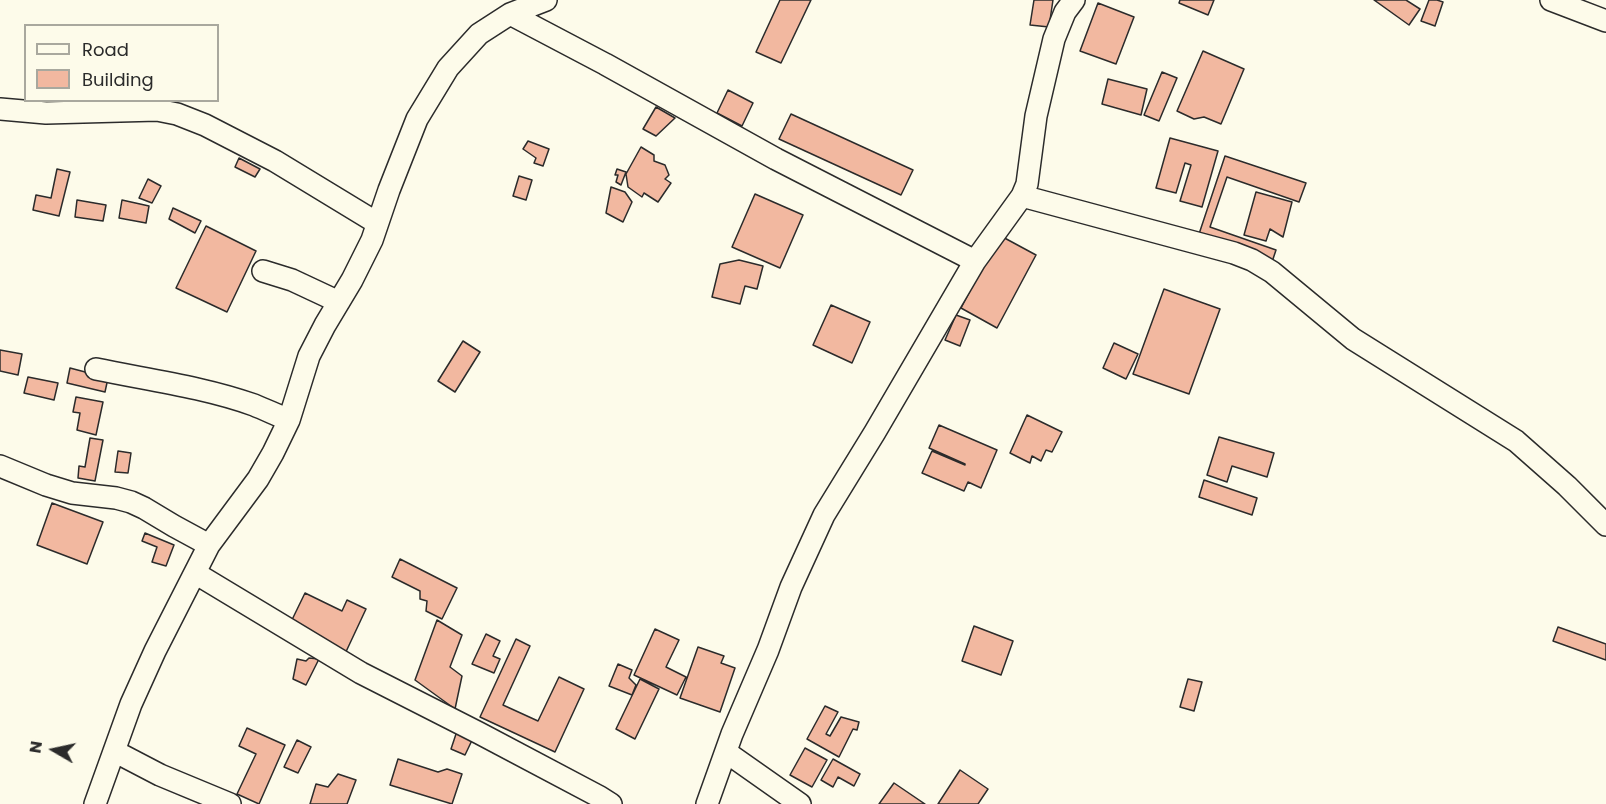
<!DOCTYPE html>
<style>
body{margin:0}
#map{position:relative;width:1606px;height:804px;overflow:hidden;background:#fdfbea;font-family:Poppins,sans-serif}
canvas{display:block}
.legend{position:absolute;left:24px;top:24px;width:195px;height:78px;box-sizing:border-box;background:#fdfbea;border:2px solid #a9a89e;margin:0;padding:8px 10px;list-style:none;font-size:18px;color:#2b2b2b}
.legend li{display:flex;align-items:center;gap:12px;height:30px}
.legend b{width:30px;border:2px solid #a9a89e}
.north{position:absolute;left:24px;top:720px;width:60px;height:60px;-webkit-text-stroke:4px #fdfbea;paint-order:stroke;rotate:279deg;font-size:16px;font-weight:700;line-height:24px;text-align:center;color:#2b2b2b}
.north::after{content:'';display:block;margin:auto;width:21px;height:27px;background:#2b2b2b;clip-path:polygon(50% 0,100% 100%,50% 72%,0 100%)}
</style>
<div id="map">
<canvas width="1606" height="804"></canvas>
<ul class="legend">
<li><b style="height:8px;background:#fdfbea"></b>Road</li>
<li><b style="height:16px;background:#f2b8a0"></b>Building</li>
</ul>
<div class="north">N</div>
</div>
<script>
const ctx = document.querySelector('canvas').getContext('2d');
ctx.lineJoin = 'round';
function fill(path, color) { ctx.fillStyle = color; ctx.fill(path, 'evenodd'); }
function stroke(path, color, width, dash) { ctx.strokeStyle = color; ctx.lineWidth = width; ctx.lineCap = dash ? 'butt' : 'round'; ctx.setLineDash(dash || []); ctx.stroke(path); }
const building = new Path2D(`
 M 780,0 L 811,0 L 781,63 L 756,52 Z
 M 1034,0 L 1053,0 L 1049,27 L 1030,25 Z
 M 1180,0 L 1214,0 L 1208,15 L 1179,3 Z
 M 1374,0 L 1406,0 L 1420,9 L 1409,25 Z
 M 1429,0 L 1437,0 L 1443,2 L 1435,26 L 1421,21 Z
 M 1098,3 L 1134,17 L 1116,64 L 1080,51 Z
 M 1203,51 L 1244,69 L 1221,124 L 1204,117 L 1194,119 L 1177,111 Z
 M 1162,72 L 1177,78 L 1159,121 L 1144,115 Z
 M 1108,79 L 1147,89 L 1141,115 L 1102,104 Z
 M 728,90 L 753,103 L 742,126 L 717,113 Z
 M 656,107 L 675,118 L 656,136 L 643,129 Z
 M 791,114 L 913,170 L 901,195 L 779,139 Z
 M 1170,138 L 1218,151 L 1202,207 L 1180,201 L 1191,165 L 1185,163 L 1176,193 L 1156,188 Z
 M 528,141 L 549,149 L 543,166 L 534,163 L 536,158 L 523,149 Z
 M 641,147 L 654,155 L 654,161 L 665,165 L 669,175 L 665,179 L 671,183 L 658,202 L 644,193 L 642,197 L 628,187 L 626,174 Z
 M 1225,156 L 1306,183 L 1299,202 L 1227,177 L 1210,227 L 1276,250 L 1272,262 L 1198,237 Z
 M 239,158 L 260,169 L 255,177 L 235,167 Z
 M 57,169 L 70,172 L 59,216 L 33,210 L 36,195 L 51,198 Z
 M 617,169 L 626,172 L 621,185 L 616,182 L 618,175 L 615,175 Z
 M 519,176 L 532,180 L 526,200 L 513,196 Z
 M 148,179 L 161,186 L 152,203 L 139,198 Z
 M 611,187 L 625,192 L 632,202 L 623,222 L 606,213 Z
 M 1256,192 L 1292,202 L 1283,237 L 1270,229 L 1266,241 L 1244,235 Z
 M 755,194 L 803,215 L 780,268 L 732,247 Z
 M 77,200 L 106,205 L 103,221 L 75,217 Z
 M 122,200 L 149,206 L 146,223 L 119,218 Z
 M 173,208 L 201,221 L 195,233 L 169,219 Z
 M 206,226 L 256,251 L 227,312 L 176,288 Z
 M 999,235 L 1036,255 L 997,328 L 961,308 Z
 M 739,260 L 763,266 L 757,289 L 745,286 L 740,304 L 712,297 L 720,264 Z
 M 1164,289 L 1220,309 L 1189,394 L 1133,374 Z
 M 831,305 L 870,322 L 852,363 L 813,345 Z
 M 956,315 L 970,320 L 960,346 L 945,340 Z
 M 463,341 L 480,352 L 455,392 L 438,381 Z
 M 1114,343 L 1138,354 L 1126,379 L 1103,368 Z
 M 0,350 L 22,354 L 18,375 L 0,371 Z
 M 70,368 L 108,378 L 105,392 L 67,383 Z
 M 28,377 L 58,383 L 54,400 L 24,393 Z
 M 76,397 L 103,402 L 96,435 L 77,430 L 80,413 L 73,412 Z
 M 1027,415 L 1062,432 L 1052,452 L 1046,450 L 1041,461 L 1032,456 L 1030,463 L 1010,453 Z
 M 939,425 L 997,450 L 981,488 L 968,482 L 964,491 L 922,473 L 932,451 L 965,465 L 965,464 L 929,448 Z
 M 1219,437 L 1274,453 L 1267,477 L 1232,466 L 1227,482 L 1207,475 Z
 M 90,438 L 103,440 L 95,481 L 78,478 L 79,466 L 85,467 Z
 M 118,451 L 131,453 L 128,473 L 115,472 Z
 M 1204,480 L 1257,498 L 1252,515 L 1199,497 Z
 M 52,503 L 103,522 L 87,564 L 37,545 Z
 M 145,533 L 174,545 L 166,566 L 152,562 L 157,547 L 142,541 Z
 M 400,559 L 457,588 L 442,619 L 426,611 L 427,601 L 420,599 L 420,591 L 392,577 Z
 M 305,593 L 342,611 L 347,600 L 366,609 L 344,656 L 288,628 Z
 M 437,620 L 462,635 L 450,667 L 462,676 L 455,709 L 415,680 Z
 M 974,626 L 1013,641 L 1001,675 L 962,661 Z
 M 1558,627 L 1606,644 L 1606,660 L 1553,641 Z
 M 655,629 L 679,640 L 666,667 L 686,677 L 677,695 L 634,675 Z
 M 486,634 L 500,641 L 493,656 L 500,659 L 494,673 L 472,664 Z
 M 516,639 L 530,646 L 503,705 L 538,721 L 559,677 L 584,689 L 555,752 L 480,717 Z
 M 698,647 L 724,656 L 721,663 L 735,668 L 720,712 L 680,698 Z
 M 309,658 L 319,659 L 306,685 L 293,679 L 297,659 L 306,661 Z
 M 618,664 L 632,670 L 629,678 L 636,685 L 632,695 L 609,686 Z
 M 640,679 L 659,689 L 635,739 L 616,729 Z
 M 1188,679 L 1202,682 L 1194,711 L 1180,707 Z
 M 825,706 L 838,712 L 826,734 L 830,736 L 841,717 L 859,722 L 857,730 L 853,729 L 839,757 L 807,739 Z
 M 247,728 L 285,745 L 259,804 L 237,794 L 256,754 L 239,746 Z
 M 458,728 L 475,734 L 465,755 L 451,749 Z
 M 297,740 L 311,747 L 298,773 L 284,767 Z
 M 805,748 L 827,760 L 812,787 L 790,775 Z
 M 398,759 L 438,772 L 447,769 L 462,774 L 452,804 L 390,785 Z
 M 833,759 L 860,774 L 854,786 L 838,777 L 833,787 L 821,780 Z
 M 960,770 L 988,789 L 978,804 L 938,804 Z
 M 338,774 L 356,780 L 347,804 L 310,804 L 316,784 L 328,787 Z
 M 894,783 L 925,804 L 879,804 Z`);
fill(building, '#f2b8a0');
stroke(building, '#2b2b2b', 1.5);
const street = new Path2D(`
 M 1551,0 L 1606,21
 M 510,14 L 605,64 L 776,159 L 975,261
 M 0,109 L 46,113 L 157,110 L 177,114 L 205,125 L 275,161 L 377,223
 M 1022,196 L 1234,253 L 1252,260 L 1272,272 L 1353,339 L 1516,441 L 1567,486 L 1606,525
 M 263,271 L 292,280 L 339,302
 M 96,369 C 149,380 203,387 254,405 C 266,410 277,415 289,420
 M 0,466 L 46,485 L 72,493 L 116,498 L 131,502 L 144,508 L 174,526 L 209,545
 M 195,573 L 361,673 L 479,733 L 600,797 L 611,804
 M 114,751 L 160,775 L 230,804
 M 726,752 L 800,804
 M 95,804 L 131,704 L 155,651 L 209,545 L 258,479 L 273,453 L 289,420 L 309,356 L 325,325 L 352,280 L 372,240 L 389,190 L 417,119 L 448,68 L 479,34 L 510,14 L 546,0
 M 707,804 L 732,734 L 768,650 L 791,587 L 824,515 L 875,432 L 975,261 L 1022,196 L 1027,184 L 1036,116 L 1054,39 L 1065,12 L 1074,0`);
stroke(street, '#2b2b2b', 24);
stroke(street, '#fdfbea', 21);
</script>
